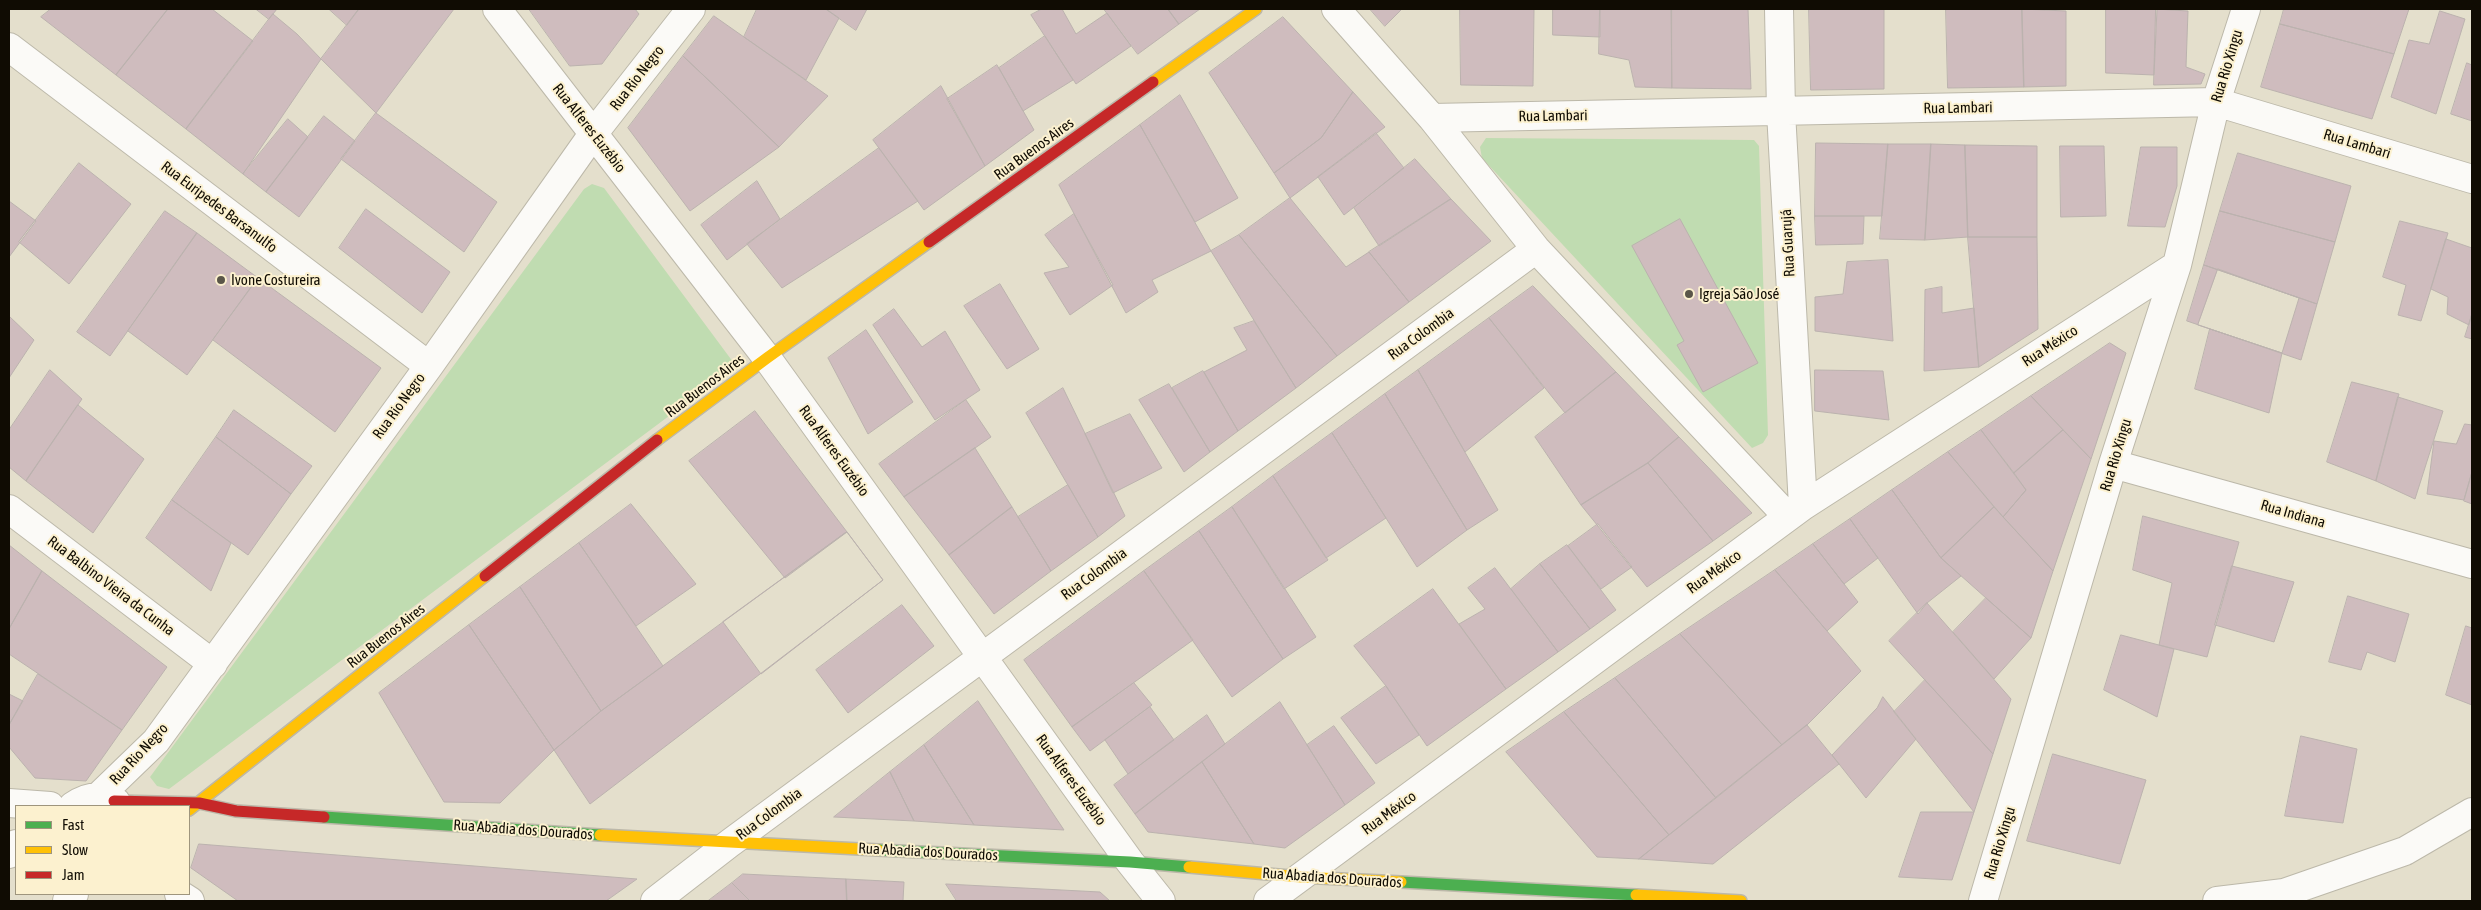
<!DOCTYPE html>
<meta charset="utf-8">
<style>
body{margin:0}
#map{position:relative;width:2481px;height:910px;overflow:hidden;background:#e4dfcc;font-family:"Asap Condensed",sans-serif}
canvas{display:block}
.frame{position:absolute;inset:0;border:10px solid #100c03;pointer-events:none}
.legend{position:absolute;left:15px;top:805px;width:175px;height:90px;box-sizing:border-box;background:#fcf1cf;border:1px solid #9e957d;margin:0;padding:6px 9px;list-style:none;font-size:15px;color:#100c03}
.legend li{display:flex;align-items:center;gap:10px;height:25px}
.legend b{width:25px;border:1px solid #9e957d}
</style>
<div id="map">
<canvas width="2481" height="910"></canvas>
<div class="frame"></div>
<ul class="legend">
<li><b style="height:6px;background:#4caf50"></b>Fast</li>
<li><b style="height:6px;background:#ffc107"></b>Slow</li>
<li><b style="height:6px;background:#c62828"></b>Jam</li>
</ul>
</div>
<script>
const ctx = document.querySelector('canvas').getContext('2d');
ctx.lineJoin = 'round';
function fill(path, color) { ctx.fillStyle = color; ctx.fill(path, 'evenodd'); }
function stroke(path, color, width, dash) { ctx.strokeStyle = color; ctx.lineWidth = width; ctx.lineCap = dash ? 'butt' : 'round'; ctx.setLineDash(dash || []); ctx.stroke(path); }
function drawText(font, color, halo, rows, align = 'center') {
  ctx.font = font + ' "Asap Condensed",sans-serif'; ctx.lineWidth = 4; ctx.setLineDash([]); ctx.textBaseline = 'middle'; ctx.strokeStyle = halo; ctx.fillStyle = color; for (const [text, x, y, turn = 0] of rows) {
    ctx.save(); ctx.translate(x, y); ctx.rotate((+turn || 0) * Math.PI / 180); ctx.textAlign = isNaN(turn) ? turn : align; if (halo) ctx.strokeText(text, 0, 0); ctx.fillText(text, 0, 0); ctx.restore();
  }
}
fill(new Path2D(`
 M 1486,138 L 1754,140 L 1759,146 L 1768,435 L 1763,443 L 1752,448 L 1482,158 L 1480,147 Z
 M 592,184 L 604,188 L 736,366 L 169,789 L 157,786 L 150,777 L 584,189 Z`), '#c0dcb1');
const building = new Path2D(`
 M 51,9 L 168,9 L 116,75 L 41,17 Z
 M 168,9 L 212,9 L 253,41 L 186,129 L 116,75 Z
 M 256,9 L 277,9 L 269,19 Z
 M 329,9 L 359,9 L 347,25 Z
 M 359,9 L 454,9 L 376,113 L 321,59 Z
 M 529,9 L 635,9 L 639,14 L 602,64 L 570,66 Z
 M 757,9 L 826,9 L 839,18 L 806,80 L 744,37 Z
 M 826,9 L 867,9 L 856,30 Z
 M 1042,9 L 1062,9 L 1076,34 L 1107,13 L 1131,46 L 1076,84 L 1031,15 Z
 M 1104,9 L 1168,9 L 1179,24 L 1138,54 Z
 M 1168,9 L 1200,9 L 1179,24 Z
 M 1370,9 L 1402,9 L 1385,26 Z
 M 1460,9 L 1534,9 L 1533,86 L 1461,85 Z
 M 1553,9 L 1600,9 L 1600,37 L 1553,35 Z
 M 1600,9 L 1671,9 L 1672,88 L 1635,87 L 1629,60 L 1599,54 Z
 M 1672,9 L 1748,9 L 1751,89 L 1672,88 Z
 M 1809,9 L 1884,9 L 1884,89 L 1811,90 Z
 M 1946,9 L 2022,9 L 2024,87 L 1948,88 Z
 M 2022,9 L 2066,11 L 2066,86 L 2024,87 Z
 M 2106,9 L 2157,9 L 2154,75 L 2106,73 Z
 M 2156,9 L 2188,11 L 2186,67 L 2205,74 L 2201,84 L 2154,85 Z
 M 2284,9 L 2409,9 L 2394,54 L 2280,24 Z
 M 2440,11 L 2465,19 L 2436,114 L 2391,97 L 2409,40 L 2429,44 Z
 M 273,14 L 297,34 L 321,59 L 243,174 L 186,129 Z
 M 714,16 L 828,96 L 779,147 L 683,56 Z
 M 1283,17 L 1353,92 L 1321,138 L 1274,173 L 1209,73 Z
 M 2280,24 L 2394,54 L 2372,119 L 2261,87 Z
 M 1045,36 L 1073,80 L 1023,111 L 999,68 Z
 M 683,56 L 779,147 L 690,211 L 628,128 Z
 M 2467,63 L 2472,65 L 2472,121 L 2451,114 Z
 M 997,65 L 1034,130 L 985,166 L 947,99 Z
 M 941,86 L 985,166 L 924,210 L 873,140 Z
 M 1353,92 L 1385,127 L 1290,198 L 1274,173 L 1321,138 Z
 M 1180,95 L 1238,198 L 1195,222 L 1140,125 Z
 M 376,113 L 497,202 L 464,252 L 341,159 Z
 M 324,116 L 355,141 L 299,217 L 266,192 Z
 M 288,119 L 308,137 L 266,192 L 243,174 Z
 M 1140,125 L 1211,251 L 1152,280 L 1158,292 L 1126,313 L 1059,185 Z
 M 1376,133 L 1404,168 L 1344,215 L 1318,177 Z
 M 1816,143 L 1888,144 L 1882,216 L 1815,216 Z
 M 1888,144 L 1931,144 L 1925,240 L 1880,239 Z
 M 1931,144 L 1965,145 L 1968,237 L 1925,240 Z
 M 1965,145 L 2037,146 L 2037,237 L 1968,237 Z
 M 2060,146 L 2104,146 L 2106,216 L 2061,217 Z
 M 2141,147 L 2177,147 L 2177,186 L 2165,227 L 2128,226 Z
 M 879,148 L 918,201 L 782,288 L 747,244 Z
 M 2238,153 L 2351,186 L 2335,242 L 2220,211 Z
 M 1415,159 L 1451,199 L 1379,246 L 1354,208 Z
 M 79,163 L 131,204 L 69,284 L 19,242 Z
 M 757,181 L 780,219 L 727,260 L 701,225 Z
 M 1290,198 L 1346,267 L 1369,252 L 1409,302 L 1337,356 L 1239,235 Z
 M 1451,199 L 1491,241 L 1409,302 L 1369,252 Z
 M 9,201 L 36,221 L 9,257 Z
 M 366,209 L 450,272 L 422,313 L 339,248 Z
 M 165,211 L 197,233 L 110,356 L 77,332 Z
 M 2220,211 L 2335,242 L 2317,304 L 2204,265 Z
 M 1074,214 L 1113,285 L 1070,315 L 1044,273 L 1069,267 L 1045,235 Z
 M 1815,216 L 1864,216 L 1863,244 L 1816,245 Z
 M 1680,219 L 1758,363 L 1703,392 L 1677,345 L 1684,341 L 1632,246 Z
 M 2400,221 L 2448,233 L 2421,321 L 2398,315 L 2406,285 L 2383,277 Z
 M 197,233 L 258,278 L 187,375 L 128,331 Z
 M 1239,235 L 1337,356 L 1296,388 L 1211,251 Z
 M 1968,237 L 2037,237 L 2038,329 L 1979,367 Z
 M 2446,239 L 2472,248 L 2472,313 L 2469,325 L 2447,314 L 2448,297 L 2431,289 Z
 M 1888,260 L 1893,341 L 1815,331 L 1815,297 L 1843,294 L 1847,262 Z
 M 2204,265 L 2317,304 L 2301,360 L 2187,321 Z
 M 2218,269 L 2299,298 L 2282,353 L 2198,325 Z
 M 258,278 L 381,368 L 335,432 L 213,340 Z
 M 1000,284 L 1039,349 L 1007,369 L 964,306 Z
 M 1533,286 L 1616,372 L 1565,413 L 1489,318 Z
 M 1942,287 L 1942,313 L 1974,308 L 1979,367 L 1924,371 L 1925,290 Z
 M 894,309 L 922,347 L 945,331 L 980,390 L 935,420 L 873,325 Z
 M 2472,314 L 2472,339 L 2465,337 Z
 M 9,316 L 34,340 L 9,378 Z
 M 1489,318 L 1544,388 L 1465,452 L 1418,370 Z
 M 1254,321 L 1296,388 L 1238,431 L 1204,372 L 1247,350 L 1234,328 Z
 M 2210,329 L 2282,353 L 2269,413 L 2195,389 Z
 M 866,330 L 913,402 L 868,434 L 828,358 Z
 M 2110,343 L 2126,353 L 2091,459 L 2031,396 Z
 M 50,370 L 82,399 L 26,481 L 9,467 L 9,430 Z
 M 1418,370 L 1498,510 L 1467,530 L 1385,394 Z
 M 1815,370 L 1883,371 L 1889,420 L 1815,411 Z
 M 1203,371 L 1238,431 L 1210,452 L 1172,388 Z
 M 1616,372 L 1679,437 L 1648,463 L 1581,505 L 1535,437 Z
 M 2352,382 L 2399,394 L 2376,481 L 2327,462 Z
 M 1169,384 L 1210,452 L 1184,472 L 1139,400 Z
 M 1063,388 L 1125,516 L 1098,537 L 1026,413 Z
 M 1385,394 L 1467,530 L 1417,567 L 1332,433 Z
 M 2031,396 L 2063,430 L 2014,473 L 1981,430 Z
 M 2398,397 L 2443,411 L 2415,499 L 2376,481 Z
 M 966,400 L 991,437 L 904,497 L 879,464 Z
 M 78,405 L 144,459 L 93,533 L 26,481 Z
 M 234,410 L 312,466 L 291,494 L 216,437 Z
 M 755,411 L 847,532 L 785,578 L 689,461 Z
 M 1130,414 L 1162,468 L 1113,493 L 1085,434 Z
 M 2465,424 L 2472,425 L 2472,472 L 2464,500 L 2427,494 L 2434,441 L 2456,444 Z
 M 1981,430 L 2026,490 L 2003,517 L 1948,452 Z
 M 2063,430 L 2091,459 L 2053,571 L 2003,517 L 2026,490 L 2014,473 Z
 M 1332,433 L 1386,518 L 1326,558 L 1273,476 Z
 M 216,437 L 291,494 L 248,555 L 172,500 Z
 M 1679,437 L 1752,513 L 1713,541 L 1648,463 Z
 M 975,448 L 1012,507 L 949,555 L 904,497 Z
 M 1948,452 L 1994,507 L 1941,558 L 1892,490 Z
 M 1648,463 L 1713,541 L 1647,587 L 1581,505 Z
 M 2472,472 L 2472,504 L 2464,501 Z
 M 1273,476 L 1328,560 L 1284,589 L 1232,507 Z
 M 1068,485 L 1098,537 L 1051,571 L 1018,517 Z
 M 1892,490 L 1941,558 L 1961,576 L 1927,603 L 1918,614 L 1850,519 Z
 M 172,500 L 231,543 L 211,591 L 146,538 Z
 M 631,504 L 696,584 L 636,626 L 579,543 Z
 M 1012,507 L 1051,571 L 994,614 L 949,555 Z
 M 1232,507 L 1316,637 L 1283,659 L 1199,531 Z
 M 1994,507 L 2053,571 L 2031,638 L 1941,558 Z
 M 2143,516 L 2239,542 L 2207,657 L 2159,645 L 2172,583 L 2133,570 Z
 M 1850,519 L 1878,558 L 1844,584 L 1813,544 Z
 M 1598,524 L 1632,567 L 1601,589 L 1568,546 Z
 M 1199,531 L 1283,659 L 1232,697 L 1144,571 Z
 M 847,532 L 883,580 L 590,804 L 554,750 L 601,711 Z
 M 847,532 L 883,580 L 761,674 L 723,622 Z
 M 579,543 L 663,666 L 601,711 L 520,587 Z
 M 1813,544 L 1858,602 L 1827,631 L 1775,570 Z
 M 9,545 L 42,571 L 9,629 Z
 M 1567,545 L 1616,610 L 1590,629 L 1540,564 Z
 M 1540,564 L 1590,629 L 1558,652 L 1511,589 Z
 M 2232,566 L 2294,582 L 2274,642 L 2215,625 Z
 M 1495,568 L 1558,652 L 1506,689 L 1459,624 L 1485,609 L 1468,588 Z
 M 1775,570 L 1861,671 L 1807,725 L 1782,745 L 1680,634 Z
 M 42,571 L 167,667 L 122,730 L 9,654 L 9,629 Z
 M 1144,571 L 1193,640 L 1072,727 L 1024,660 Z
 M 520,587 L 601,711 L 554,750 L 469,625 Z
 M 1433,589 L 1506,689 L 1427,746 L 1386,686 L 1354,646 Z
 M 2348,596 L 2409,614 L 2395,662 L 2367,652 L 2361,670 L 2329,662 Z
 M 1986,598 L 2031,638 L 1994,679 L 1953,632 Z
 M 1927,603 L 2011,699 L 1993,754 L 1889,641 Z
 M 902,605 L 934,646 L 848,713 L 816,670 Z
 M 469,625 L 554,750 L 500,803 L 444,802 L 379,693 Z
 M 2466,626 L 2472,628 L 2472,705 L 2446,695 Z
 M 1680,634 L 1782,745 L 1716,798 L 1615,678 Z
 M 2121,635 L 2174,649 L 2157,717 L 2104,690 Z
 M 38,674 L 122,730 L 86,781 L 35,778 L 9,747 L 9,725 Z
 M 1615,678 L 1716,798 L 1669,835 L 1564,712 Z
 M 1925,680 L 1993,754 L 1974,812 L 1894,712 Z
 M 1134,683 L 1152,705 L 1090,751 L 1072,727 Z
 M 1386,686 L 1419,735 L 1376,764 L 1341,718 Z
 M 9,694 L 23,701 L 9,725 Z
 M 1883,697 L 1916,739 L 1866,798 L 1832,755 L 1877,708 Z
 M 978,701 L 1064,830 L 974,825 L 924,745 Z
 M 1280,702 L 1345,805 L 1285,848 L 1254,844 L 1202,762 Z
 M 1150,707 L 1174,740 L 1128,774 L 1105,740 Z
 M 1564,712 L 1669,835 L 1639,859 L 1597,857 L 1506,752 Z
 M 1207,715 L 1225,744 L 1135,814 L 1114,785 Z
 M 1807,725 L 1839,764 L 1713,864 L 1639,859 Z
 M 1334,726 L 1375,783 L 1345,805 L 1307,745 Z
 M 2301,736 L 2357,749 L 2343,823 L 2285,816 Z
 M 924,745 L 974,825 L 914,821 L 890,772 Z
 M 2053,754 L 2146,780 L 2120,864 L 2027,841 Z
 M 1202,762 L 1254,844 L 1148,832 L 1135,814 Z
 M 890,772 L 914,821 L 834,817 Z
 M 1921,812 L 1974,812 L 1952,880 L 1899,877 Z
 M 199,844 L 637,879 L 606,901 L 238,901 L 191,868 Z
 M 743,874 L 846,879 L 847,901 L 750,901 L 732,883 Z
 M 846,879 L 904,882 L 903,901 L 847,901 Z
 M 732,883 L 750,901 L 708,901 Z
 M 946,884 L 1100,892 L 1110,901 L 957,901 Z`);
fill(building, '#cfbcbe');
stroke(building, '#bbb2ae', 1);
const street = new Path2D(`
 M 497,9 L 767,358 L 1130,862 L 1161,901
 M 1336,9 L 1432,118 L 1536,249 L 1788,517
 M 1779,9 L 1781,112 L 1803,506
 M 9,47 L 429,366
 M 1432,118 L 2216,102 L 2472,179
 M 2113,464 L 2472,564
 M 9,509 L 213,664
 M 99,796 L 156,741 L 429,366 L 593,134 L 691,9
 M 9,803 L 50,806
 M 73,806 C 87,796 100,794 116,802
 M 9,854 L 16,844
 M 179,894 L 190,901
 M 67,901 L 74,894
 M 655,901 L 730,843 L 1536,249
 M 1268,901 L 1803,506 L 2177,265
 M 1983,901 L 2113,464 L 2177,265 L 2216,102 L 2246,9
 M 2217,901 L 2284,893 L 2405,851 L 2472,812`);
const fast = new Path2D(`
 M 324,817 L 600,835
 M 878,850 L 1130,862 L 1189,867
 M 1401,882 L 1636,895`);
const slow = new Path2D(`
 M 1153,82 L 1256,9
 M 657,440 L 767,358 L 929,242
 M 189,810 L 485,576
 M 600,835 L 878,850
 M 1189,867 L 1301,877 L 1401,882
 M 1636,895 L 1741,901`);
const jam = new Path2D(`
 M 929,242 L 1153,82
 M 485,576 L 657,440
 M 114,801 L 199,803 L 236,811 L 324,817`);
stroke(street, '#bcb8a9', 30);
stroke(fast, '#bcb8a9', 14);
stroke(slow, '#bcb8a9', 14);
stroke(jam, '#bcb8a9', 14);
stroke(street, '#fbfaf7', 28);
stroke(fast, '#4caf50', 11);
stroke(slow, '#ffc107', 11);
stroke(jam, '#c62828', 11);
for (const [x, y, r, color] of [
 [221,280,5,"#5a5649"],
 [1689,294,5,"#5a5649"]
]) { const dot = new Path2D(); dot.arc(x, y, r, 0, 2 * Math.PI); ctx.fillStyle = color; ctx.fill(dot); stroke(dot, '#fcf1cf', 2); }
drawText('15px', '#100c03', '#fcf1cf', [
 ["Rua Rio Xingu",2227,66,-73],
 ["Rua Rio Negro",637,78,-52],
 ["Rua Lambari",1958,108,-1],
 ["Rua Lambari",1553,116,-1],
 ["Rua Alferes Euzébio",589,128,52],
 ["Rua Lambari",2357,144,17],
 ["Rua Buenos Aires",1034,149,-36],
 ["Rua Euripedes Barsanulfo",219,207,37],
 ["Rua Guarujá",1788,243,-93],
 ["Rua Colombia",1421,334,-36],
 ["Rua México",2050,346,-33],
 ["Rua Buenos Aires",705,386,-37],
 ["Rua Rio Negro",399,406,-54],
 ["Rua Alferes Euzébio",834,451,54],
 ["Rua Rio Xingu",2116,455,-73],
 ["Rua Indiana",2293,514,16],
 ["Rua México",1714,572,-36],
 ["Rua Colombia",1094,574,-36],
 ["Rua Balbino Vieira da Cunha",111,586,37],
 ["Rua Buenos Aires",386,636,-38],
 ["Rua Rio Negro",139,754,-47],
 ["Rua Alferes Euzébio",1071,780,54],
 ["Rua México",1389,813,-36],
 ["Rua Colombia",769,814,-36],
 ["Rua Abadia dos Dourados",523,830,4],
 ["Rua Rio Xingu",2000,843,-73],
 ["Rua Abadia dos Dourados",928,852,3],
 ["Rua Abadia dos Dourados",1332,878,4]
]);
drawText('15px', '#100c03', '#fcf1cf', [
 ["Ivone Costureira",231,280],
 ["Igreja São José",1699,294]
], 'left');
</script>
